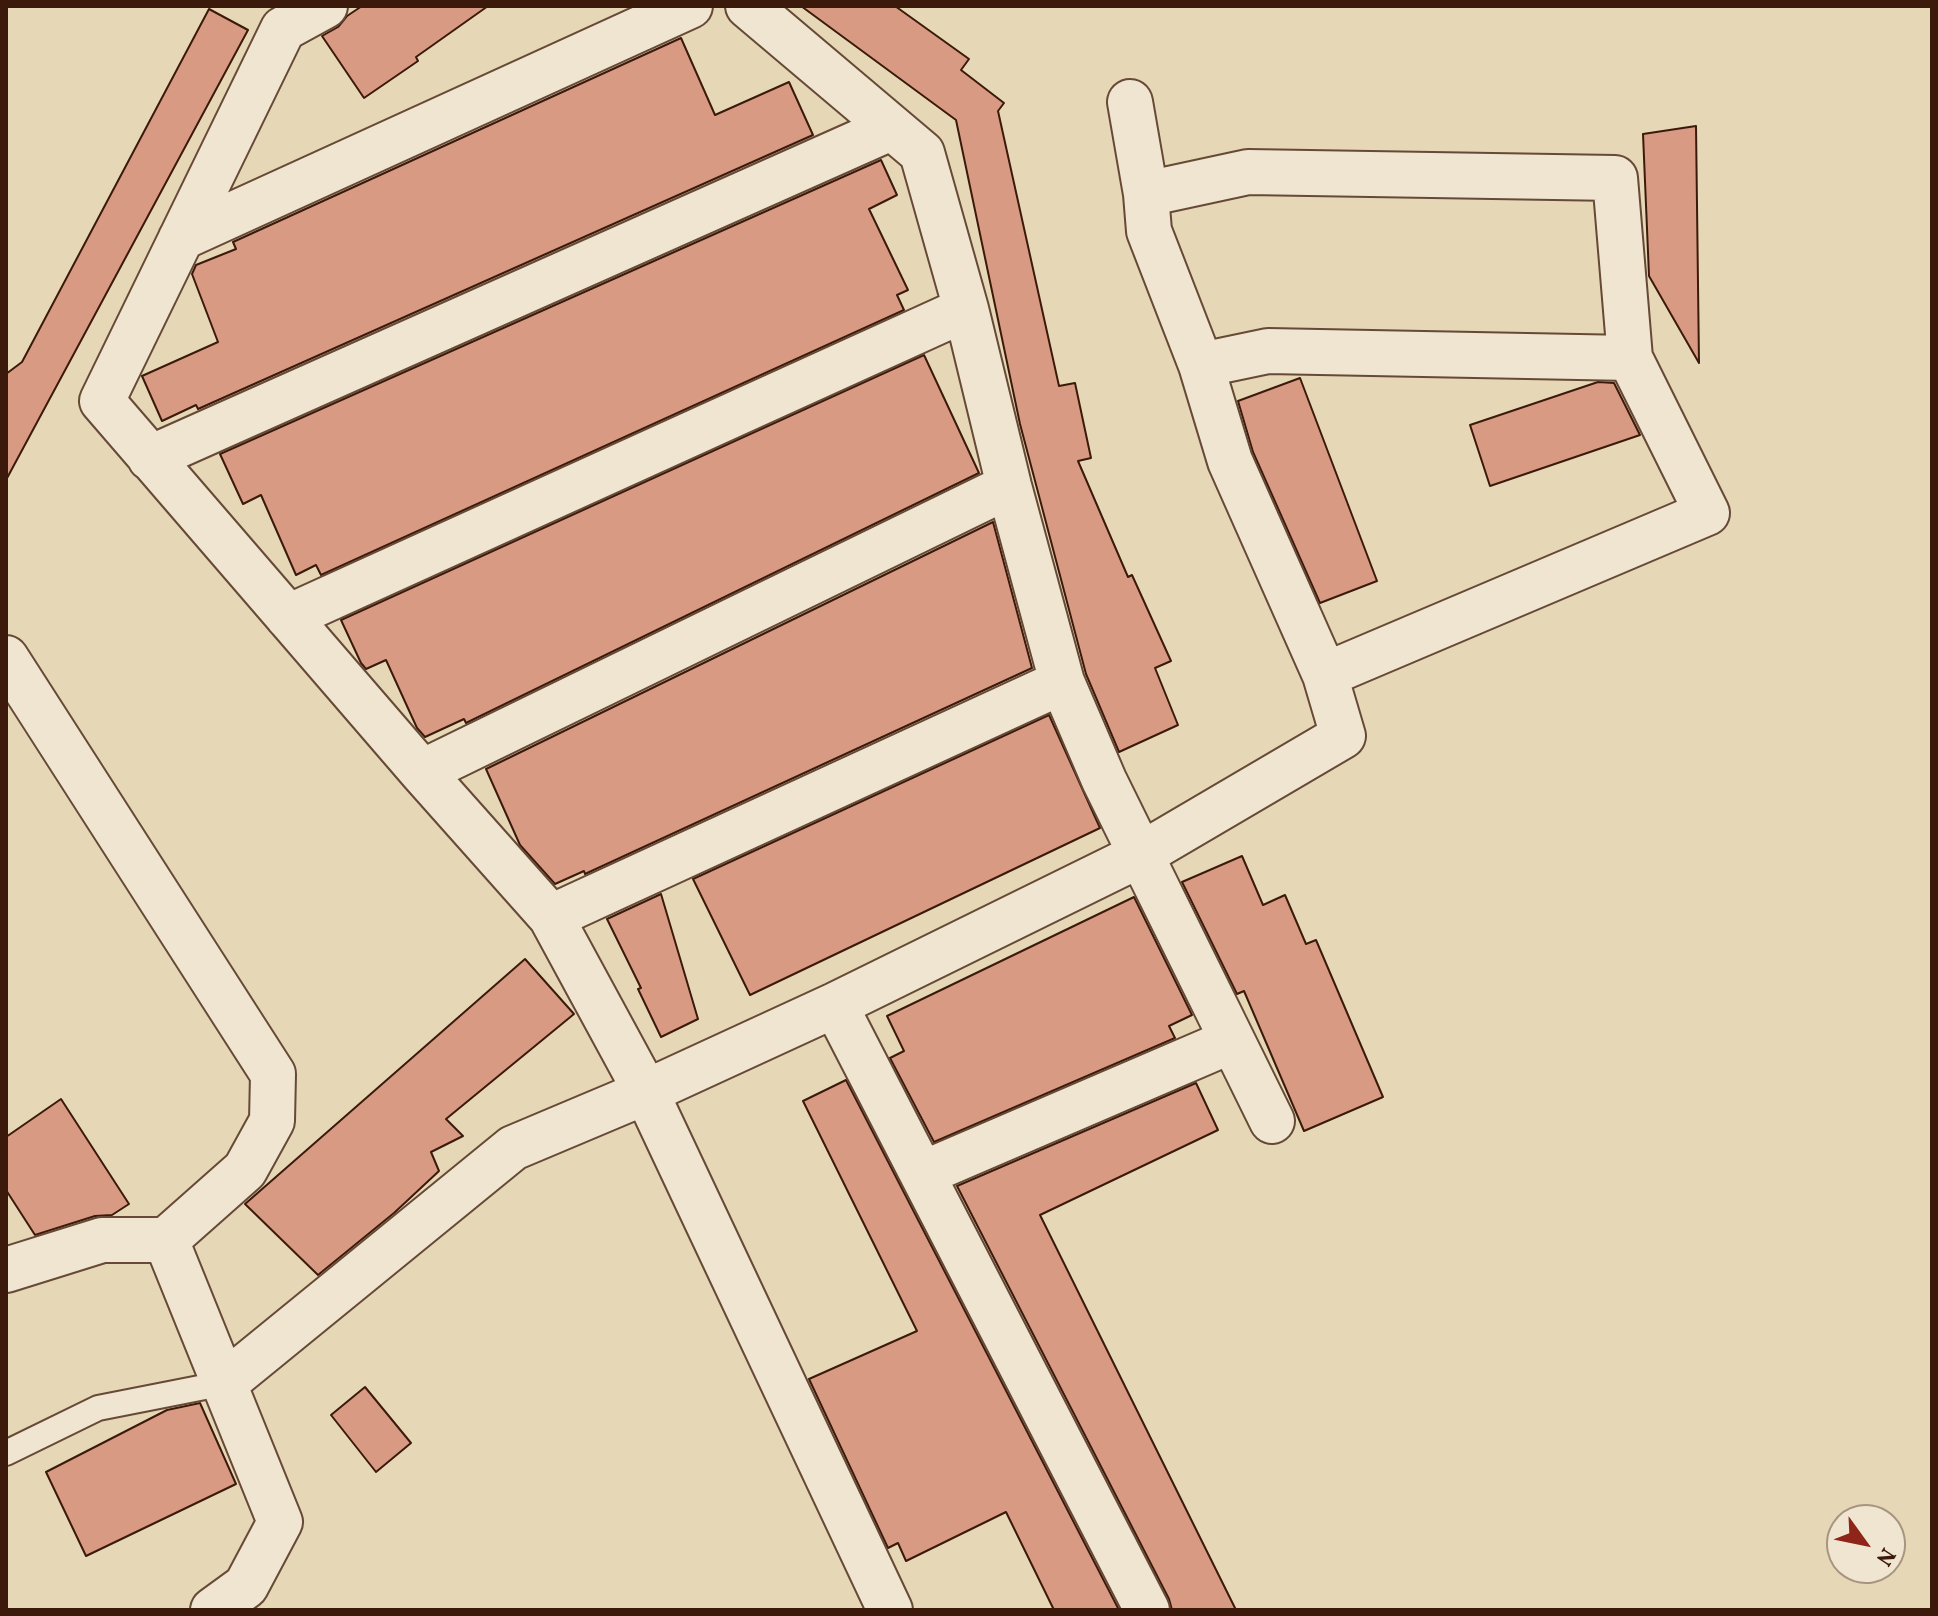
<!DOCTYPE html>
<style>
body{margin:0}
#map{position:relative;width:1938px;height:1616px;overflow:hidden;background:#e6d7b6;font-family:Vollkorn,serif}
canvas{display:block}
.frame{position:absolute;inset:0;border:8px solid #3c1a0b;pointer-events:none}
.north{position:absolute;left:1826px;top:1504px;width:80px;height:80px;box-sizing:border-box;background:#efe5d0;border:2px solid #a79481;border-radius:50%;rotate:123deg;font-size:22px;font-weight:700;line-height:32px;text-align:center;color:#3c1a0b}
.north::after{content:'';display:block;margin:auto;width:28px;height:36px;background:#8f2418;clip-path:polygon(50% 0,100% 100%,50% 72%,0 100%)}
</style>
<div id="map">
<canvas width="1938" height="1616"></canvas>
<div class="frame"></div>
<div class="north">N</div>
</div>
<script>
const ctx = document.querySelector('canvas').getContext('2d');
ctx.lineJoin = 'round';
function fill(path, color) { ctx.fillStyle = color; ctx.fill(path, 'evenodd'); }
function stroke(path, color, width, dash) { ctx.strokeStyle = color; ctx.lineWidth = width; ctx.lineCap = dash ? 'butt' : 'round'; ctx.setLineDash(dash || []); ctx.stroke(path); }
const building = new Path2D(`
 M 362,6 L 488,6 L 416,57 L 418,61 L 364,98 L 322,36 L 338,27 L 347,16 Z
 M 801,6 L 895,6 L 969,59 L 961,70 L 1004,103 L 998,111 L 1059,386 L 1075,383 L 1091,458 L 1078,461 L 1128,577 L 1132,575 L 1171,661 L 1155,668 L 1178,725 L 1119,752 L 1086,674 L 1020,424 L 956,120 Z
 M 209,9 L 248,30 L 6,480 L 6,374 L 22,362 Z
 M 681,38 L 715,115 L 789,82 L 813,135 L 198,409 L 196,405 L 162,421 L 142,376 L 218,342 L 192,274 L 196,265 L 236,249 L 233,242 Z
 M 1696,126 L 1699,363 L 1649,276 L 1643,134 Z
 M 881,160 L 897,195 L 869,209 L 908,290 L 897,295 L 904,310 L 321,575 L 316,565 L 296,575 L 261,495 L 243,504 L 220,454 Z
 M 924,355 L 979,473 L 466,723 L 464,719 L 425,737 L 417,728 L 386,660 L 366,669 L 361,663 L 341,620 Z
 M 1300,378 L 1377,581 L 1320,603 L 1253,452 L 1238,401 Z
 M 1598,382 L 1614,383 L 1640,435 L 1490,486 L 1470,425 Z
 M 993,522 L 1032,668 L 585,874 L 584,871 L 555,884 L 520,845 L 486,769 Z
 M 1049,715 L 1100,828 L 750,995 L 693,879 Z
 M 1242,856 L 1263,905 L 1285,895 L 1306,944 L 1316,940 L 1383,1097 L 1304,1131 L 1244,991 L 1237,994 L 1182,882 Z
 M 661,894 L 698,1019 L 661,1037 L 638,989 L 641,988 L 607,919 Z
 M 1134,897 L 1192,1015 L 1169,1026 L 1175,1038 L 934,1142 L 890,1058 L 904,1051 L 887,1016 Z
 M 525,959 L 574,1014 L 446,1119 L 463,1136 L 431,1152 L 439,1171 L 394,1213 L 318,1275 L 245,1204 Z
 M 846,1080 L 1119,1610 L 1054,1610 L 1006,1512 L 906,1561 L 898,1543 L 888,1548 L 809,1379 L 917,1331 L 803,1101 Z
 M 1196,1083 L 1218,1130 L 1040,1215 L 1236,1610 L 1172,1610 L 1169,1599 L 957,1186 Z
 M 61,1099 L 129,1204 L 112,1215 L 95,1216 L 35,1235 L 6,1190 L 6,1137 Z
 M 365,1387 L 411,1443 L 376,1472 L 331,1415 Z
 M 200,1403 L 236,1484 L 86,1556 L 46,1472 L 167,1410 Z`);
fill(building, '#d89a82');
stroke(building, '#3c1a0b', 2);
const service = new Path2D(`
 M 6,1453 L 98,1408 L 225,1383`);
const minor = new Path2D(`
 M 325,6 L 283,29 L 102,401 L 422,772 L 551,917 L 646,1092 L 890,1610
 M 748,6 L 922,153 L 966,309 L 1009,486 L 1062,682 L 1104,780 L 1272,1121
 M 1146,194 L 1248,172 L 1615,178 L 1630,358 L 1707,513 L 1325,675
 M 181,238 L 690,6
 M 1201,365 L 1268,351 L 1630,358
 M 150,458 L 891,128
 M 288,617 L 966,309
 M 6,658 L 273,1074 L 272,1121 L 245,1170 L 166,1240 L 102,1240 L 6,1270
 M 422,772 L 1009,486
 M 551,917 L 1062,682
 M 835,1005 L 1147,1610
 M 924,1173 L 1231,1041
 M 166,1240 L 280,1522 L 246,1586 L 213,1610
 M 225,1383 L 513,1148 L 646,1092 L 835,1005 L 1142,854 L 1343,736 L 1325,675 L 1230,461 L 1201,365 L 1149,231 L 1146,194 L 1130,102`);
stroke(service, '#664936', 28);
stroke(minor, '#664936', 48);
stroke(service, '#efe5d0', 24);
stroke(minor, '#efe5d0', 44);
</script>
